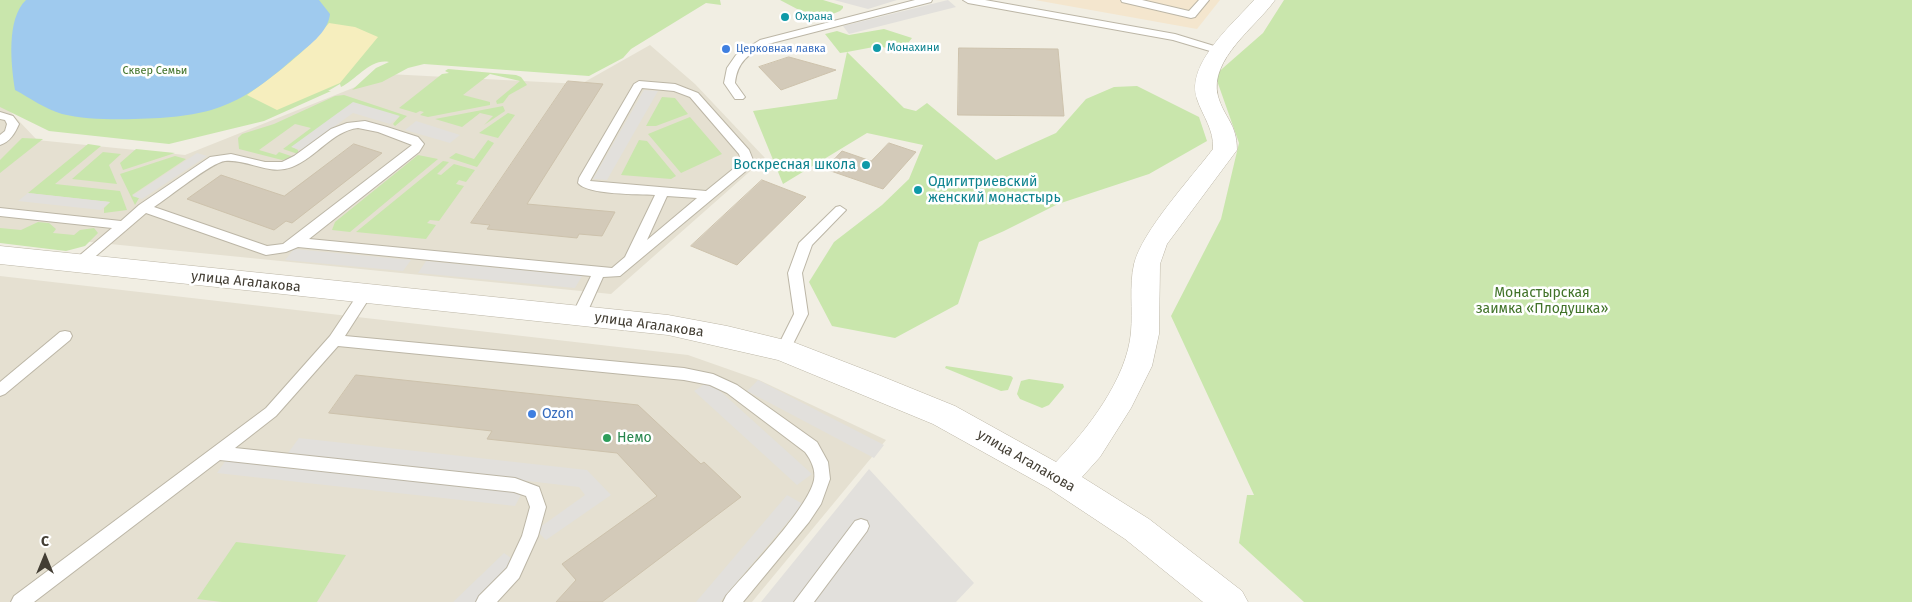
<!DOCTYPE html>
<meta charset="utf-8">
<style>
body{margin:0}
#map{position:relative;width:1912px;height:602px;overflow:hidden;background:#f1eee3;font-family:"Fira Sans",sans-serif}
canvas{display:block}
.north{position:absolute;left:20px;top:532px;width:50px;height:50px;-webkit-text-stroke:4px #fff;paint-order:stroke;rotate:0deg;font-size:14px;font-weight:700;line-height:20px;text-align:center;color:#433e34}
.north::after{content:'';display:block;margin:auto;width:18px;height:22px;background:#433e34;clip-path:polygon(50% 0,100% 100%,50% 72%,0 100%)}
</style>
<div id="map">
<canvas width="1912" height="602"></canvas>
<div class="north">С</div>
</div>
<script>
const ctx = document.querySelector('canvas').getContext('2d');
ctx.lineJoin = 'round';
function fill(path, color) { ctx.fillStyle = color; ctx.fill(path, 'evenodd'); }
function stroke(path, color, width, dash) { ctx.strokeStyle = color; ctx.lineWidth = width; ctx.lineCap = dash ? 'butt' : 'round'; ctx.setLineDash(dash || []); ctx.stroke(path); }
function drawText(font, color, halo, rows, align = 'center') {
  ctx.font = font + ' "Fira Sans",sans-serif'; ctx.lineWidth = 5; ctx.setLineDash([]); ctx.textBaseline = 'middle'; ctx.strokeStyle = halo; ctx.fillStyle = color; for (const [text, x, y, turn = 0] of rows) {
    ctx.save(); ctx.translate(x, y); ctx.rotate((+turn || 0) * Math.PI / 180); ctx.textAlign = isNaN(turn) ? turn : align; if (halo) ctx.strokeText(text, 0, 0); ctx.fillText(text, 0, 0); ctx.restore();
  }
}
fill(new Path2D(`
 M 650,45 L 695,84 L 765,158 L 611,294 L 0,233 L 0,101 L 37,140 L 185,155 L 388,74 L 581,84 Z
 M 0,276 L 688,355 L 759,380 L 886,440 L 752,602 L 0,602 Z`), '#e5e0d1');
fill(new Path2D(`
 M 1035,0 L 1220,0 L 1197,29 Z`), '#f4e6ce');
fill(new Path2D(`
 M 0,0 L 720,0 L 721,5 L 706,3 L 631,49 L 623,58 L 589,76 L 424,64 L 408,68 L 382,82 L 352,90 L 376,68 L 389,62 C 371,58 356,80 341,87 L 340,84 L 328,91 L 331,91 L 264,121 L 169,144 L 49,131 L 0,107 Z
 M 780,0 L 823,0 L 843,6 L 843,8 L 840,11 L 818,20 Z
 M 1284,0 L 1912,0 L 1912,602 L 1304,602 L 1239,543 L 1247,495 L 1254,495 L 1171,316 L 1221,219 L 1239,143 L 1215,75 L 1263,33 Z
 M 884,29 L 912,38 L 901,52 L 879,46 L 847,52 L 904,108 L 916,111 L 927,103 L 996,160 L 1056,133 L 1086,99 L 1114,87 L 1137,86 L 1199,117 L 1207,141 L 1149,174 L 1058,204 L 1004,231 L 979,242 L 958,304 L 895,338 L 832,326 L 809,282 L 834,242 L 882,205 L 909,179 L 923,145 L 867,133 L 783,184 L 753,111 L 837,99 L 847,52 L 840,53 L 825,34 L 837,31 L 849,35 Z
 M 448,69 L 516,75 L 521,77 L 527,85 L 509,95 L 503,103 L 497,104 L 496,101 L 520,81 L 490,74 L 463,95 L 490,102 L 490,105 L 428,117 L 420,115 L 424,112 L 420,111 L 416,113 L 399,108 L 442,74 L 449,73 L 445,71 Z
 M 344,95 L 407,116 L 395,126 L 393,124 L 399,117 L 353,103 L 292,147 L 298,150 L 298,154 L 283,149 L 311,128 L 295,124 L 259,150 L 276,155 L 279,152 L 294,157 L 282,160 L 239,149 L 238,138 L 242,134 L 274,124 L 335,96 Z
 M 662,97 L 675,98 L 688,114 L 656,126 L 646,126 Z
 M 503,106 L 505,111 L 484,125 L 493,116 L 480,113 L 462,127 L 435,119 Z
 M 508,113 L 515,115 L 498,138 L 479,133 Z
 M 690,117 L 722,154 L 681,173 L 648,134 Z
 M 22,138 L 43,139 L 0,173 L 0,160 Z
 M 488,140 L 494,143 L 477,167 L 449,158 L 456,153 L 474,159 Z
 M 639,140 L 647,141 L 676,176 L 671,179 L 621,175 Z
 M 88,144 L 101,146 L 55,184 L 120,191 L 127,210 L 104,213 L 104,208 L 110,202 L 28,193 Z
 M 136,149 L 175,153 L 123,170 L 120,163 Z
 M 103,152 L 121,154 L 109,165 L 117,184 L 72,179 Z
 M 418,155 L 438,159 L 350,232 L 332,230 L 335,222 Z
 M 175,156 L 186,159 L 132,195 L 139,198 L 135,205 L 120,174 Z
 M 443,161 L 449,162 L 437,174 L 441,175 L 454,164 L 475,170 L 466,182 L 459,180 L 456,184 L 464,186 L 439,221 L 430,220 L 427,223 L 436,225 L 426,239 L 356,232 Z
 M 38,222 L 49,223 L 56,229 L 53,233 L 74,235 L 80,230 L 94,228 L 98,233 L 85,246 L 66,251 L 0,243 L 0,228 L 21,230 Z
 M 946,366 L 1011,376 L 1013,378 L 1008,390 L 1001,391 L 945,368 Z
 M 1029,379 L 1063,384 L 1064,387 L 1049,405 L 1042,408 L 1020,399 L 1017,394 L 1021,381 Z
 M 236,542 L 346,555 L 317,602 L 222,602 L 197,599 Z`), '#c9e6ac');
fill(new Path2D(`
 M 329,23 L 355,27 L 378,37 L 340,83 L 277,110 L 247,95 C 276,74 306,52 329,23 Z`), '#f6eebe');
fill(new Path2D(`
 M 834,0 L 897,0 L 868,9 Z
 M 948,0 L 956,7 L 849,34 L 843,26 Z
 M 644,90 L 658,91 L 607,180 L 593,179 Z
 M 353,102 L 400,116 L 390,124 L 353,113 L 302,150 L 291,147 Z
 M 416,121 L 460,135 L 450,143 L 405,130 Z
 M 197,153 L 207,156 L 142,199 L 132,196 Z
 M 28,193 L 110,202 L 101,210 L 18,201 Z
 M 294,249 L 411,260 L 403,271 L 285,260 Z
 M 426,261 L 582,276 L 575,288 L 418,273 Z
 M 758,380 L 884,445 L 874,458 L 747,391 Z
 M 709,381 L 812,474 L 797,485 L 694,391 Z
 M 299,438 L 587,470 L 611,495 L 546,540 L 536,530 L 585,495 L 579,487 L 288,453 Z
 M 228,457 L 524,489 L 515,506 L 217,473 Z
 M 869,469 L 974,583 L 956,602 L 761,602 Z
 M 787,495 L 803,504 L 720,602 L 696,602 Z
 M 504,553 L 518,563 L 478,602 L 453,602 Z`), '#e2e0dc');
fill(new Path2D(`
 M 26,0 L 319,0 L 330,14 C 328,33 307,47 293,59 C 236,109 209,117 134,119 C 113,120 82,119 62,114 C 45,109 30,98 15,90 C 11,65 6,19 26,0 Z`), '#9fcaee');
const building = new Path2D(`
 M 959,48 L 1058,49 L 1064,116 L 958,115 Z
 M 789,57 L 836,70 L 781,90 L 759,67 Z
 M 568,81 L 603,84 L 527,204 L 615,212 L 602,236 L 579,234 L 577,238 L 487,229 L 490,225 L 471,223 Z
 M 889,143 L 916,152 L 883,189 L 825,169 L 842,151 L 871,161 Z
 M 354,144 L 382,153 L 292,223 L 286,221 L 274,230 L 187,199 L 221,175 L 284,196 Z
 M 762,180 L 806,197 L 737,265 L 691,246 Z
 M 356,375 L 638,405 L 701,464 L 704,462 L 741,497 L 602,602 L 556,602 L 576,580 L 562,564 L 657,496 L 617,453 L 487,439 L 492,431 L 329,413 Z`);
fill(building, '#d3cab9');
stroke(building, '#cdc2ac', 1);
const service = new Path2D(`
 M 915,0 L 932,0 L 931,2 L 768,44 C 749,53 737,62 735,83 L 745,97 L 743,99 L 735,99 L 724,83 L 727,68 L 736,55 L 760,40 Z
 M 963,0 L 985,0 L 1175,34 L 1224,49 L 1225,51 L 1220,54 L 1173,40 L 968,3 Z
 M 1121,0 L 1142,0 L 1189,11 L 1199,0 L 1209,0 L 1195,17 L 1191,18 L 1122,2 Z
 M 639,81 L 675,84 L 698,93 L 749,150 L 753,160 L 747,170 L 620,276 L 603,277 L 586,315 L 584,319 L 574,319 L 572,315 L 591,276 L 298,247 L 286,252 L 266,255 L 146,213 L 83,267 L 73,267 L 71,264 L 73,261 L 112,228 L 0,216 L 0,208 L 121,221 L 139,205 L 210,157 L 231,154 L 265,162 L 282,162 L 294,156 L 331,129 L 347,123 L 365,121 L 387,127 L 418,137 L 424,144 L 419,152 L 309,239 L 612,268 L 625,257 L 655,195 C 639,194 587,195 578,183 L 579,178 L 634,84 ZM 642,88 L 674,91 L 690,97 L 739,154 L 741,160 L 738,165 L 706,191 L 590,181 ZM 358,128 L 378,132 L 412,145 L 283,244 L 267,246 L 154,207 C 168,198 212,162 225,161 C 249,159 268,176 292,167 C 316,158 332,131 358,128 ZM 667,196 L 697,198 L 647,240 Z
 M 0,112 L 13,116 L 19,124 C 15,133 10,142 0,145 L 0,135 L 5,131 L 7,124 L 5,120 L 0,119 Z
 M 840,206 L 846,210 L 812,245 L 802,273 L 808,314 L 788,354 L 783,355 L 778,354 L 776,350 L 794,314 L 788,273 L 799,243 L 836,207 Z
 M 365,289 L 370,291 L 372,294 L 345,336 L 684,368 L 713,374 L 737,385 L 817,442 L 828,462 L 830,479 L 821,504 L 809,522 L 743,602 L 723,602 L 726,596 C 747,571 808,509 814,480 C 816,470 811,460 805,452 L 727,393 L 710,385 L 684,380 L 338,346 L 276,416 L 235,448 L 515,478 L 539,487 L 546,507 L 538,536 L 519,578 L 497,602 L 476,602 L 479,596 L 507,568 L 522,536 L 530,507 L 526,496 L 514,492 L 220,460 L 34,602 L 11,602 L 14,596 L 266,408 L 330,336 L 360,291 Z
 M 65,331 L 70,332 L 72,336 L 70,340 L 5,394 L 0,396 L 0,382 L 60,332 Z
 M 861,519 L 867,521 L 869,526 L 867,531 L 814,602 L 794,602 L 855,521 Z`);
const minor = new Path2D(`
 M 1254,0 L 1275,0 C 1256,27 1209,59 1218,96 C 1224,118 1237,123 1237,150 L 1167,244 L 1160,264 L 1159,334 L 1152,366 L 1131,408 L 1100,457 L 1082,477 L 1149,519 L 1242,591 L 1248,602 L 1203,602 L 1125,539 L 1048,488 L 933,424 L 778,360 L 668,335 L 0,264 L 0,246 L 668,315 L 727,326 L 793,342 L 881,376 L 955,406 L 1056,462 C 1087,430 1127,379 1131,332 C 1133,310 1129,286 1134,264 C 1142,231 1191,178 1213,149 C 1214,129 1203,117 1197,99 C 1185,64 1234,23 1254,0 Z`);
stroke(service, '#bcb6a6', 2);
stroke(minor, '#bcb6a6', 1);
fill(service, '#fff');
fill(minor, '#fff');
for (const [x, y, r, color] of [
 [785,17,5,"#0f9aa8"],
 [877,48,5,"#0f9aa8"],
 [726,49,5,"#3f7fe0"],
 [866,165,5,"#0f9aa8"],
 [918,190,5,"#0f9aa8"],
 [532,414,5,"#3f7fe0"],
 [607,438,5,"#2e9e5b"]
]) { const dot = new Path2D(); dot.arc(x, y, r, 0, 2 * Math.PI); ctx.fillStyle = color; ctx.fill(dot); stroke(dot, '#fff', 2); }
drawText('11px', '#0d838f', '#fff', [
 ["Охрана",795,17],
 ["Монахини",887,48]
], 'left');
drawText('11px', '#366cbe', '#fff', [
 ["Церковная лавка",736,49]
], 'left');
drawText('11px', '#417329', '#fff', [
 ["Сквер Семьи",155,71]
]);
drawText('14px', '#0d838f', '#fff', [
 ["Воскресная школа",856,165],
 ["Одигитриевский",928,182,"left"],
 ["женский монастырь",928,198,"left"]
], 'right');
drawText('14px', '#433e34', '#fff', [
 ["улица Агалакова",246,282,6],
 ["улица Агалакова",649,325,8],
 ["улица Агалакова",1026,461,30]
]);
drawText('14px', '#417329', '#fff', [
 ["Монастырская",1542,293],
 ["заимка «Плодушка»",1542,309]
]);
drawText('14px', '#366cbe', '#fff', [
 ["Ozon",542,414]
], 'left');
drawText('14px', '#27864d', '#fff', [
 ["Немо",617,438]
], 'left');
</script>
